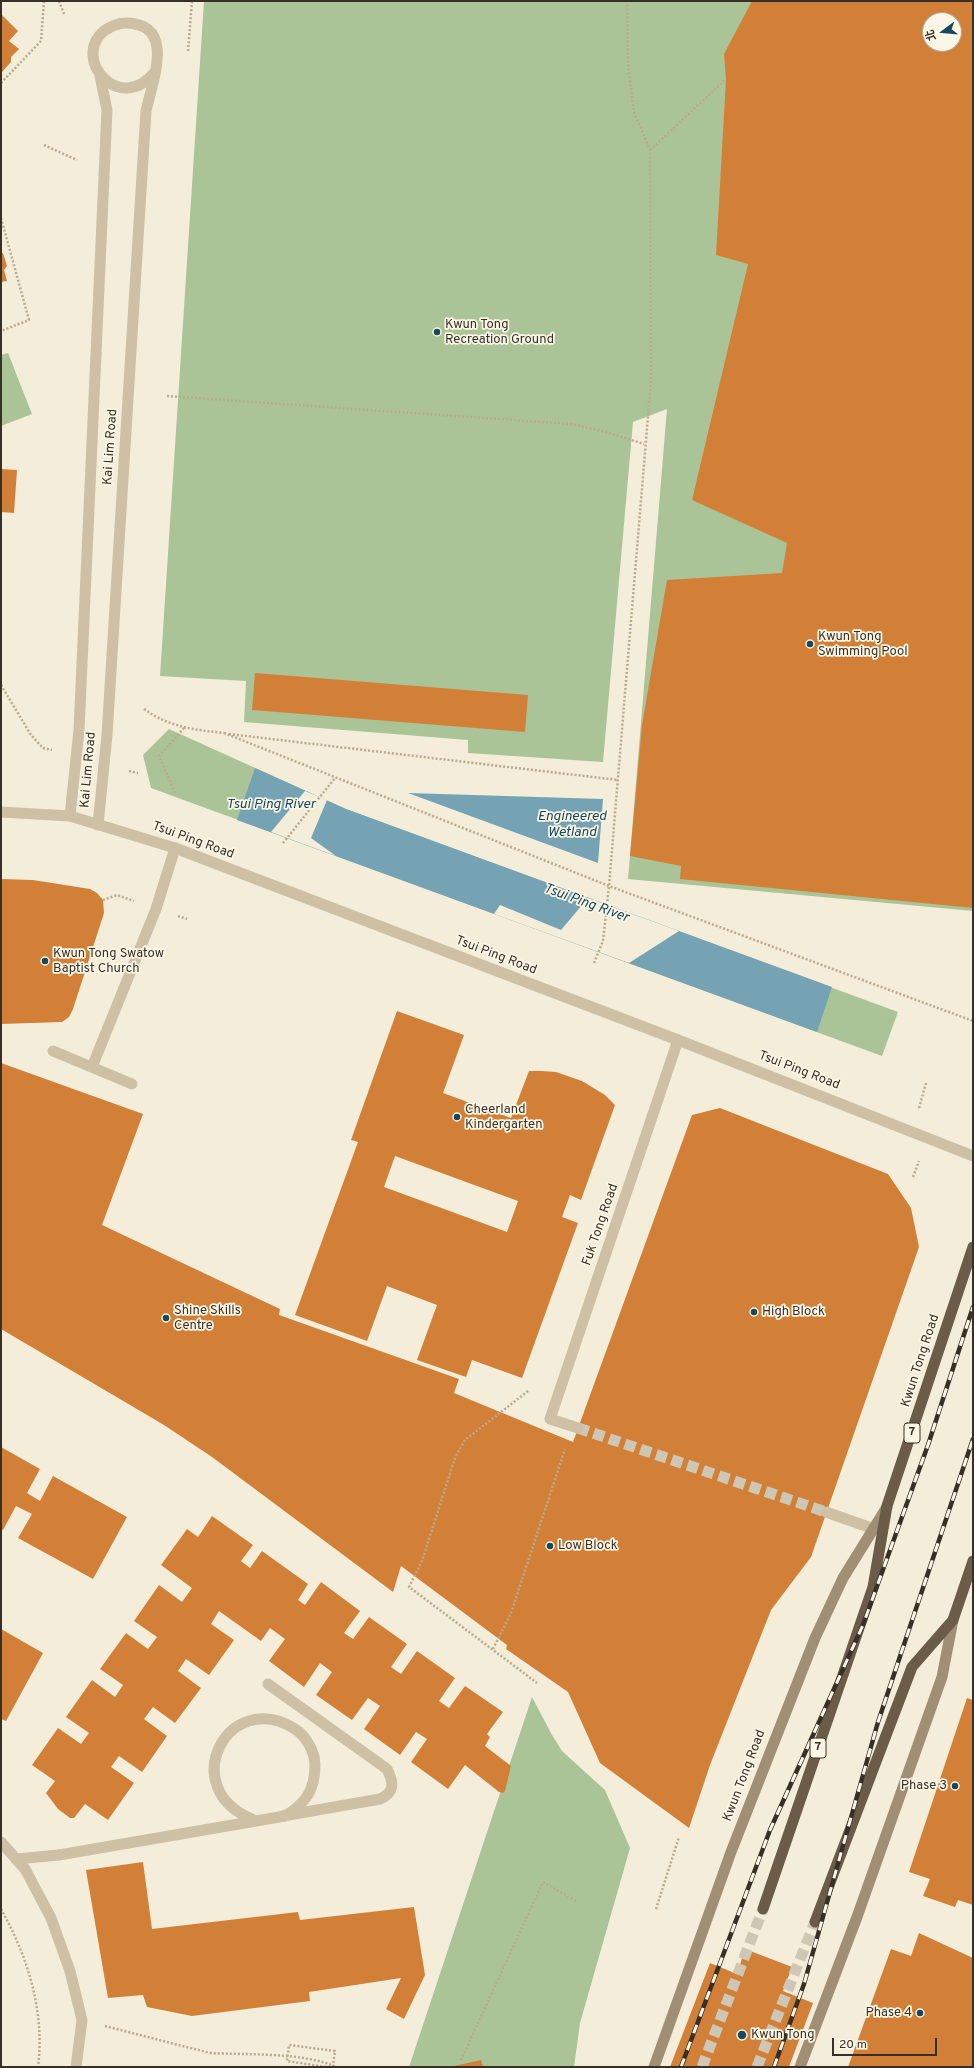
<!DOCTYPE html>
<meta charset="utf-8">
<style>
body{margin:0}
#map{position:relative;width:974px;height:2068px;overflow:hidden;background:#f4edd9;font-family:Overpass,"Noto Sans TC",sans-serif}
canvas{display:block}
.frame{position:absolute;inset:0;border:2px solid #383026;pointer-events:none}
.north{position:absolute;left:922px;top:12px;width:40px;height:40px;box-sizing:border-box;background:#fbf6e6;border:1px solid #ada799;border-radius:50%;rotate:254deg;font-size:11px;font-weight:700;line-height:16px;text-align:center;color:#383026}
.north::after{content:'';display:block;margin:auto;width:14px;height:18px;background:#17495d;clip-path:polygon(50% 0,100% 100%,50% 72%,0 100%)}
.scale{position:absolute;left:832px;top:2038px;width:105px;height:18px;box-sizing:border-box;border:2px solid #383026;border-top:0;padding-left:5px;font-size:12px;line-height:14px;white-space:nowrap;color:#383026;-webkit-text-stroke:3px #fbf6e6;paint-order:stroke}
</style>
<div id="map">
<canvas width="974" height="2068"></canvas>
<div class="frame"></div>
<div class="north">北</div>
<div class="scale">20 m</div>
</div>
<script>
const ctx = document.querySelector('canvas').getContext('2d');
ctx.lineJoin = 'round';
function fill(path, color) { ctx.fillStyle = color; ctx.fill(path, 'evenodd'); }
function stroke(path, color, width, dash) { ctx.strokeStyle = color; ctx.lineWidth = width; ctx.lineCap = dash ? 'butt' : 'round'; ctx.setLineDash(dash || []); ctx.stroke(path); }
function drawText(font, color, halo, rows, align = 'center') {
  ctx.font = font + ' Overpass,sans-serif'; ctx.lineWidth = 3.5; ctx.setLineDash([]); ctx.textBaseline = 'middle'; ctx.strokeStyle = halo; ctx.fillStyle = color; for (const [text, x, y, turn = 0] of rows) {
    ctx.save(); ctx.translate(x, y); ctx.rotate((+turn || 0) * Math.PI / 180); ctx.textAlign = isNaN(turn) ? turn : align; if (halo) ctx.strokeText(text, 0, 0); ctx.fillText(text, 0, 0); ctx.restore();
  }
}
fill(new Path2D(`
 M 204,1 L 973,1 L 973,911 L 628,879 L 667,409 L 633,422 L 603,762 L 468,753 L 468,740 L 244,722 L 246,681 L 160,676 ZM 930,20 L 954,20 L 954,44 L 930,44 Z
 M 8,353 L 32,414 L 1,426 L 1,355 Z
 M 169,729 L 346,809 L 898,1012 L 882,1056 L 151,788 L 143,755 Z
 M 532,1697 L 552,1735 L 562,1751 L 605,1790 L 630,1848 L 580,2023 L 574,2067 L 409,2067 Z`), '#abc497');
fill(new Path2D(`
 M 255,768 L 346,809 L 832,987 L 817,1032 L 237,820 Z
 M 408,793 L 603,799 L 598,863 Z`), '#75a3b4');
fill(new Path2D(`
 M 305,791 L 327,800 L 311,838 L 336,856 L 271,832 Z
 M 588,898 L 679,931 L 629,963 L 494,914 L 500,905 L 561,930 Z`), '#f4edd9');
fill(new Path2D(`
 M 752,1 L 973,1 L 973,908 L 680,879 L 681,866 L 630,856 L 642,725 L 667,580 L 782,573 L 787,543 L 692,500 L 748,264 L 716,255 L 726,79 L 724,54 ZM 930,20 L 954,20 L 954,44 L 930,44 Z
 M 1,14 L 18,31 L 9,41 L 19,49 L 11,57 L 11,62 L 2,72 Z
 M 1,253 L 3,253 L 7,266 L 4,270 L 7,281 L 1,282 Z
 M 1,469 L 17,470 L 14,513 L 1,512 Z
 M 255,673 L 528,695 L 525,732 L 252,710 Z
 M 1,879 L 33,880 L 90,889 L 97,893 L 103,900 L 104,913 L 73,1009 L 69,1017 L 62,1022 L 1,1024 Z
 M 397,1011 L 464,1035 L 443,1093 L 511,1118 L 529,1071 L 542,1071 L 556,1072 L 582,1081 L 605,1095 L 615,1105 L 581,1200 L 570,1195 L 562,1217 L 578,1223 L 522,1378 L 472,1360 L 466,1377 L 417,1360 L 437,1305 L 387,1286 L 367,1341 L 295,1315 L 358,1142 L 351,1140 ZM 395,1156 L 518,1201 L 507,1232 L 384,1187 Z
 M 1,1063 L 143,1114 L 102,1225 L 280,1309 L 279,1315 L 459,1379 L 454,1393 L 573,1442 L 692,1115 L 720,1108 L 888,1174 L 911,1208 L 919,1247 L 811,1557 L 771,1610 L 710,1765 L 689,1828 L 600,1763 L 568,1692 L 506,1649 L 507,1645 L 401,1566 L 393,1592 L 212,1457 L 164,1425 L 1,1329 Z
 M 1,1447 L 40,1469 L 27,1493 L 40,1501 L 53,1476 L 127,1517 L 93,1579 L 18,1538 L 32,1514 L 16,1506 L 3,1530 L 1,1529 Z
 M 212,1516 L 253,1545 L 241,1561 L 250,1568 L 262,1551 L 308,1584 L 298,1600 L 305,1605 L 321,1582 L 360,1611 L 344,1633 L 353,1639 L 369,1617 L 407,1644 L 391,1667 L 401,1674 L 417,1651 L 455,1678 L 439,1701 L 449,1708 L 465,1686 L 503,1712 L 487,1734 L 490,1737 L 485,1746 L 511,1766 L 505,1791 L 503,1793 L 499,1792 L 465,1765 L 448,1789 L 411,1762 L 427,1739 L 416,1732 L 400,1755 L 364,1729 L 380,1706 L 368,1698 L 352,1720 L 316,1695 L 332,1672 L 320,1663 L 304,1687 L 269,1661 L 285,1639 L 270,1628 L 261,1641 L 219,1611 L 211,1624 L 234,1640 L 209,1675 L 186,1659 L 178,1671 L 201,1688 L 175,1723 L 153,1707 L 144,1719 L 167,1736 L 142,1772 L 119,1756 L 111,1767 L 134,1783 L 108,1820 L 85,1804 L 74,1818 L 70,1818 L 58,1809 L 46,1793 L 55,1781 L 32,1765 L 58,1728 L 81,1744 L 89,1733 L 66,1717 L 92,1680 L 115,1697 L 123,1685 L 100,1669 L 126,1633 L 148,1649 L 157,1637 L 134,1621 L 159,1585 L 182,1602 L 192,1588 L 161,1565 L 187,1529 L 198,1537 Z
 M 1,1629 L 43,1653 L 6,1721 L 1,1719 Z
 M 967,1698 L 973,1700 L 973,1905 L 958,1900 L 955,1907 L 923,1896 L 930,1879 L 909,1872 Z
 M 143,1862 L 152,1929 L 298,1912 L 300,1920 L 414,1907 L 425,1975 L 404,2019 L 386,2009 L 401,1978 L 309,1992 L 310,2001 L 192,2016 L 147,2007 L 143,1995 L 108,1998 L 86,1870 Z
 M 919,1933 L 973,1958 L 973,2067 L 848,2067 L 891,1949 L 911,1956 Z
 M 745,1949 L 792,1967 L 783,1991 L 813,2003 L 789,2067 L 670,2067 L 710,1963 L 737,1974 Z
 M 481,2060 L 483,2067 L 454,2067 L 454,2066 Z`), '#d28038');
stroke(new Path2D(`
 M 578,1428 L 826,1512`), '#cec7b5', 11, [11, 5.5]);
stroke(new Path2D(`
 M 702,2067 L 763,1909
 M 757,2067 L 815,1922`), '#cec7b5', 11, [11, 5.5]);
stroke(new Path2D(`
 M 59,1 L 64,14
 M 188,51 L 192,1
 M 1,83 L 41,41 L 44,1
 M 44,145 L 77,160
 M 650,150 L 726,79
 M 1,218 L 29,320 L 1,331
 M 167,396 L 571,424 L 606,432 L 644,444
 M 1,685 L 31,735 L 43,748 L 52,750
 M 144,709 C 169,727 195,730 224,733
 M 224,733 L 609,886 L 973,1021
 M 229,734 L 618,780
 M 129,771 L 138,773
 M 175,793 L 159,756 L 184,728
 M 283,843 L 335,778
 M 103,900 L 117,895 L 134,901
 M 178,916 L 187,919
 M 594,963 L 603,941 L 609,886 L 651,380 L 650,150 L 634,112 L 628,65 L 627,1
 M 919,1108 L 926,1083
 M 913,1177 L 919,1161
 M 528,1391 L 465,1440 L 455,1458 L 422,1561 L 409,1587 L 537,1683
 M 493,1649 L 511,1613 L 565,1449
 M 1,1909 C 28,1957 45,2012 38,2067
 M 656,1909 L 679,1837
 M 105,2026 L 210,2053
 M 461,2060 L 543,1882 L 576,1901
 M 326,2067 L 287,2061 L 289,2045 L 335,2051 L 333,2066`), '#b9aa8e', 2.5, [2, 2]);
stroke(new Path2D(`
 M 268,1684 L 387,1769 C 394,1783 395,1792 380,1799 L 283,1816
 M 16,1859 L 59,1855`), '#cdc0a4', 11);
stroke(new Path2D(`
 M 70,816 L 79,730 L 107,110 L 100,76
 M 98,825 L 107,735 L 146,111 C 152,82 177,24 126,23 C 118,23 111,26 104,31 C 71,58 119,116 155,72
 M 53,1051 L 132,1084
 M 92,1067 L 156,909 L 175,848
 M 578,1428 L 550,1419 L 678,1040
 M 826,1512 L 874,1529
 M 1,1842 L 25,1869 L 51,1918 L 70,1971 L 82,2020 L 76,2067`), '#cdc0a4', 11);
stroke(new Path2D(`
 M 1,812 L 70,816 L 175,848 L 678,1040 L 973,1156`), '#cdc0a4', 11);
stroke(new Path2D(`
 M 654,2067 L 731,1852 L 815,1638 L 843,1578 L 887,1507
 M 800,2067 L 857,1917 L 942,1677 L 953,1620`), '#a18f75', 11);
stroke(new Path2D(`
 M 763,1909 L 873,1587 L 887,1506 L 973,1247
 M 815,1922 L 912,1667 L 953,1620 L 973,1561`), '#6a5c49', 11);
const rail = new Path2D(`
 M 681,2067 L 770,1830 L 863,1625 L 928,1445 L 973,1307
 M 774,2067 L 804,1984 L 878,1722 L 973,1439`);
stroke(rail, '#383026', 4.5);
stroke(rail, '#fbf6e6', 3, [9]);
stroke(new Path2D(`
 M 210,2053 C 246,2055 304,2052 336,2067`), '#b9aa8e', 2.5, [2, 2]);
stroke(new Path2D(`
 M 59,1855 L 285,1816 C 306,1803 315,1790 315,1765 C 315,1752 306,1736 295,1729 C 229,1687 175,1787 252,1819`), '#cdc0a4', 11);
for (const [x, y, r, color] of [
 [437,332,4,"#17495d"],
 [810,644,4,"#17495d"],
 [45,961,4,"#17495d"],
 [457,1117,4,"#17495d"],
 [754,1312,4,"#17495d"],
 [166,1318,4,"#17495d"],
 [550,1546,4,"#17495d"],
 [955,1786,4,"#17495d"],
 [920,2013,4,"#17495d"],
 [742,2035,5,"#17495d"]
]) { const dot = new Path2D(); dot.arc(x, y, r, 0, 2 * Math.PI); ctx.fillStyle = color; ctx.fill(dot); stroke(dot, '#fbf6e6', 1.5); }
for (const [x, y, w] of [
 [912,1433,16],
 [818,1748,16]
]) { const box = new Path2D(); box.roundRect(x - w / 2, y - 10, w, 20, 3); ctx.fillStyle = '#fbf6e6'; ctx.fill(box); stroke(box, '#383026', 1); }
drawText('bold 12px', '#383026', null, [
 ["7",912,1433],
 ["7",818,1748]
]);
drawText('13px', '#383026', '#fbf6e6', [
 ["Kwun Tong",445,325],
 ["Recreation Ground",445,340],
 ["Kwun Tong",818,637],
 ["Swimming Pool",818,652],
 ["Kwun Tong Swatow",53,954],
 ["Baptist Church",53,969],
 ["Cheerland",465,1110],
 ["Kindergarten",465,1125],
 ["Shine Skills",174,1311],
 ["Centre",174,1326],
 ["High Block",762,1312],
 ["Low Block",558,1546],
 ["Phase 3",947,1786,"right"],
 ["Phase 4",912,2013,"right"],
 ["Kwun Tong",751,2035]
], 'left');
drawText('13px', '#383026', '#fbf6e6', [
 ["Kai Lim Road",111,447,-86],
 ["Kai Lim Road",89,770,-85],
 ["Tsui Ping Road",193,841,20],
 ["Tsui Ping Road",496,956,21],
 ["Tsui Ping Road",799,1071,21],
 ["Fuk Tong Road",601,1225,-71],
 ["Kwun Tong Road",921,1361,-72],
 ["Kwun Tong Road",745,1776,-69]
]);
drawText('italic 14px', '#17495d', '#fbf6e6', [
 ["Tsui Ping River",271,805],
 ["Engineered",572,817],
 ["Wetland",572,833],
 ["Tsui Ping River",586,904,20]
]);
</script>
